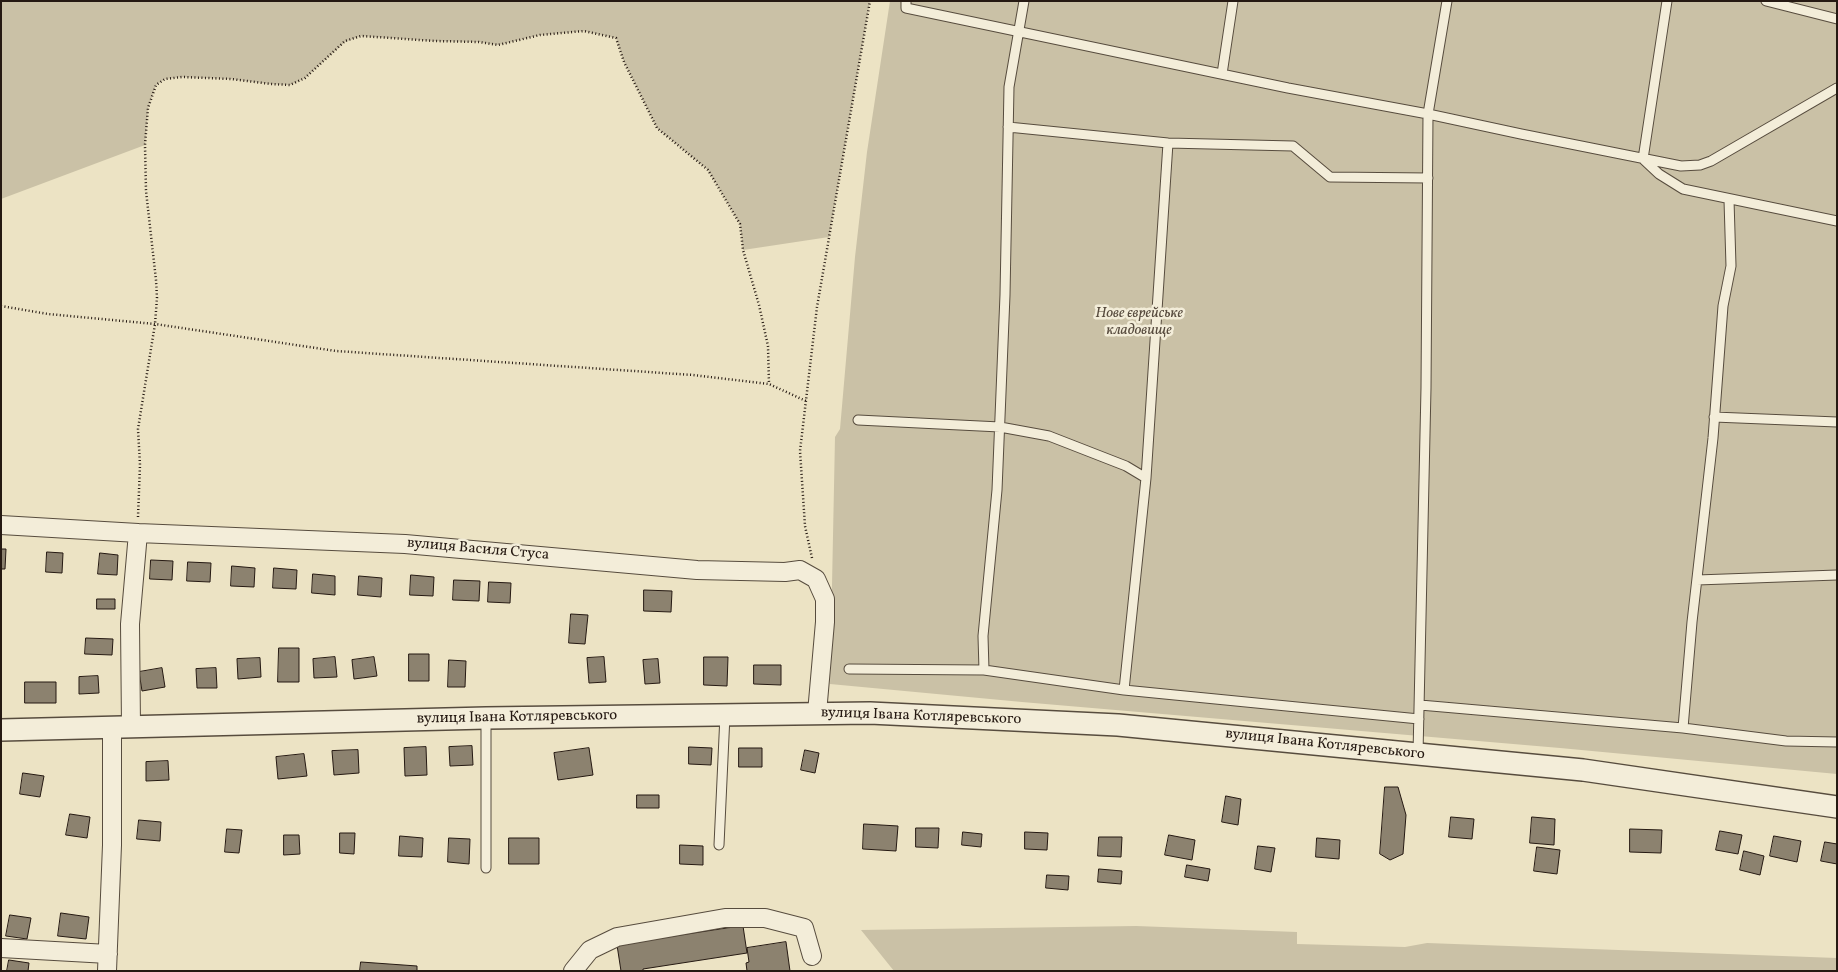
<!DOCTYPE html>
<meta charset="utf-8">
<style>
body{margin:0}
#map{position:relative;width:1838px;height:972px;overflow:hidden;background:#ece3c4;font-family:Vollkorn,serif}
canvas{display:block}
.frame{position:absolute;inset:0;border:2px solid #251912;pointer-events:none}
</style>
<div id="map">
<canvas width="1838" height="972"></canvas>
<div class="frame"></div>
</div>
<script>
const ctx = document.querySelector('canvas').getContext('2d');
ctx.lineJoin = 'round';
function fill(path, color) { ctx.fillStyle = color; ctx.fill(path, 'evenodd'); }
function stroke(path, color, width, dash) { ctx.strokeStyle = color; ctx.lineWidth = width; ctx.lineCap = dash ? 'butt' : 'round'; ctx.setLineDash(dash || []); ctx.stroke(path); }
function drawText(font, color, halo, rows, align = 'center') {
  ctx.font = font + ' Vollkorn,serif'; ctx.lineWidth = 5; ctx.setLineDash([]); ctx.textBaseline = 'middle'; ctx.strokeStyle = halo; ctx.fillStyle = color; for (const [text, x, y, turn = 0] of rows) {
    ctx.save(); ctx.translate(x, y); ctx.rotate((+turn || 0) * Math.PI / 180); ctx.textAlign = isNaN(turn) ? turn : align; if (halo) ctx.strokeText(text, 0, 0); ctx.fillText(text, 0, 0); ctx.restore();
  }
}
fill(new Path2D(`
 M 1,1 L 870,1 L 829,237 L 743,250 L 740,224 L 708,170 L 657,128 L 624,62 L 616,38 L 584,31 L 540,35 L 498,45 L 479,42 L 435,41 L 361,36 L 345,42 L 305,78 L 290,85 L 271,84 L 231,79 L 182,77 L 165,79 L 156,85 L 148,108 L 145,145 L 1,199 Z
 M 890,1 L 1837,1 L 1837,774 L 1560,748 L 1022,702 L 830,684 L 835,437 L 840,429 L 855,257 L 867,152 Z
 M 1136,926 L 1297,932 L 1297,944 L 1405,947 L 1427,943 L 1837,958 L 1837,971 L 894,971 L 861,930 Z`), '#cac1a6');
const building = new Path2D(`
 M 1,549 L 6,549 L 5,569 L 1,569 Z
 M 47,552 L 63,553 L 62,573 L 46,572 Z
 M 100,553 L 118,555 L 117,575 L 98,574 Z
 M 151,560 L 173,561 L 172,580 L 150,579 Z
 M 188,562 L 211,563 L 210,582 L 187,581 Z
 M 232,566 L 255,568 L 254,587 L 231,586 Z
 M 274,568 L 297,570 L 296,589 L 273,588 Z
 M 313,574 L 335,576 L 335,595 L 312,593 Z
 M 411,575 L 434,577 L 433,596 L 410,595 Z
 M 359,576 L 382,578 L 381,597 L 358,595 Z
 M 454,580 L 480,581 L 479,601 L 453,600 Z
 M 489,582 L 511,583 L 510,603 L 488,602 Z
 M 644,590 L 672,591 L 671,612 L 644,611 Z
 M 97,599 L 115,599 L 115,609 L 97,609 Z
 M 571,614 L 588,615 L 585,644 L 569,643 Z
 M 86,638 L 113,639 L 112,655 L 85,654 Z
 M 279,648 L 299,648 L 299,682 L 278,682 Z
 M 409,654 L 429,654 L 429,681 L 409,681 Z
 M 335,657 L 337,677 L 314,678 L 313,659 Z
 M 374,657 L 377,676 L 354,679 L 352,660 Z
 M 604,657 L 606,682 L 589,683 L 587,658 Z
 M 704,657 L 728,657 L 727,686 L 704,685 Z
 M 260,658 L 261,677 L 238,679 L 237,659 Z
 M 658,659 L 660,683 L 645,684 L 643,660 Z
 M 449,660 L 466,661 L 465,687 L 448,687 Z
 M 754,665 L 781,665 L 781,685 L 754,684 Z
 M 162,668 L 165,687 L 142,691 L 139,672 Z
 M 216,668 L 217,688 L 197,688 L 196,669 Z
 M 98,676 L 99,693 L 79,694 L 79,677 Z
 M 25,682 L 56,682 L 56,703 L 25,703 Z
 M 472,746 L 473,765 L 450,766 L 449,747 Z
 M 426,747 L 427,775 L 405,776 L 404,748 Z
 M 689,747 L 712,748 L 711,765 L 689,764 Z
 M 589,748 L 593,775 L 558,780 L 554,753 Z
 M 739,748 L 762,748 L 762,767 L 739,767 Z
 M 358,750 L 359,773 L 334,775 L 332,751 Z
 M 805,750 L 819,753 L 815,773 L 801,770 Z
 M 304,754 L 307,776 L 278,779 L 276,757 Z
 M 168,761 L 169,780 L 146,781 L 146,762 Z
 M 23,773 L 44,776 L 40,797 L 20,794 Z
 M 1385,787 L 1398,787 L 1406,815 L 1403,854 L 1390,860 L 1380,854 Z
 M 637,795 L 659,795 L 659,808 L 637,808 Z
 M 1226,796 L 1241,799 L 1238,825 L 1222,822 Z
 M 70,814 L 90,817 L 87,838 L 66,835 Z
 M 1451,817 L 1474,819 L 1472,839 L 1449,837 Z
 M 1532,817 L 1555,819 L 1554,845 L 1530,843 Z
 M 139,820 L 161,822 L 160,841 L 137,839 Z
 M 864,824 L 898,826 L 896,851 L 863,849 Z
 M 916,828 L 939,828 L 938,848 L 916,847 Z
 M 227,829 L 242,830 L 239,853 L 225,852 Z
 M 1630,829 L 1662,830 L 1661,853 L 1630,852 Z
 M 1720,831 L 1742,835 L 1738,854 L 1716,850 Z
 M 963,832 L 982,834 L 981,847 L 962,845 Z
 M 1025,832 L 1048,833 L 1047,850 L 1025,849 Z
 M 340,833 L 355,833 L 354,854 L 340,853 Z
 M 284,835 L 299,835 L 300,854 L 284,855 Z
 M 1169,835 L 1195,840 L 1192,860 L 1165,855 Z
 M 400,836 L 423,838 L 422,857 L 399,856 Z
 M 1774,836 L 1801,841 L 1797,862 L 1770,856 Z
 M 1099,837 L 1122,837 L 1121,857 L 1098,856 Z
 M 449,838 L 470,839 L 469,864 L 448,862 Z
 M 509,838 L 539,838 L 539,864 L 509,864 Z
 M 1317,838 L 1340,840 L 1339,859 L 1316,857 Z
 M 1825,842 L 1837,844 L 1837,864 L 1821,861 Z
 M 680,845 L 703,846 L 703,865 L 680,864 Z
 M 1258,846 L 1275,848 L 1271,872 L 1255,869 Z
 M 1537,847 L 1560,850 L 1557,874 L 1534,871 Z
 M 1744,851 L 1764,856 L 1760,875 L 1740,870 Z
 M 1187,865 L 1210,869 L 1208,881 L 1185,877 Z
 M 1099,869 L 1122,871 L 1121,884 L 1098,882 Z
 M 1047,875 L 1069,876 L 1068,890 L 1046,888 Z
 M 61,913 L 89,917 L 86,939 L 58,936 Z
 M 10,915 L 31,918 L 27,939 L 6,936 Z
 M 743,926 L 747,953 L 643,969 L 643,971 L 621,971 L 617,945 Z
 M 786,942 L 790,971 L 747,971 L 746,963 L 749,962 L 747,948 Z
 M 9,960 L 29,963 L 28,971 L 7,971 Z
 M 361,962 L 417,966 L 417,971 L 360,971 Z`);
fill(building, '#8c826f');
stroke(building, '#251912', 1);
const service = new Path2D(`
 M 906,1 L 906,8 L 1288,88 L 1428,114 L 1521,134 L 1681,166 L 1700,165 L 1711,161 L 1837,88
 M 1667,1 L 1643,159 L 1659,174 L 1683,189 L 1837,221
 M 1766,1 L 1837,19
 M 1222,74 L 1233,1
 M 1008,127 L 1168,143 L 1293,146 L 1330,177 L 1428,178
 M 1714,417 L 1837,422
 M 858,420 L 1000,427 L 1049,436 L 1126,466 L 1146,478
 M 1697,580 L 1837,575
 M 849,669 L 984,670 L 1124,690 L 1419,719
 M 984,670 L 983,636 L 997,490 L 1005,295 L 1009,87 L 1024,1
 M 1124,690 L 1146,478 L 1168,143
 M 1420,705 L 1683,728 L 1786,741 L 1837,742
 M 1683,728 L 1692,622 L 1713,438 L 1723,306 L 1731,266 L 1729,200
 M 1418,754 L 1426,388 L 1428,114 L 1447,1
 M 719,845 L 725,715
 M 486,868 L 486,718`);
const minor = new Path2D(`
 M 1,525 L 138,533 L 405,544 L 697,570 L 785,572 L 800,570 L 816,579 L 825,599 L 825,622 L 817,713
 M 131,726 L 130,624 L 138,533
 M 1,948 L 108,954
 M 107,971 L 112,845 L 112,726
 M 573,971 L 590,950 L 617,937 L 725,918 L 765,918 L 804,928 L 812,956`);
const tertiary = new Path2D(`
 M 1,730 L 486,718 L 870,713 L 1118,725 L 1583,770 L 1837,807`);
stroke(service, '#574c3e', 11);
stroke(minor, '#574c3e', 20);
stroke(tertiary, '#574c3e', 24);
stroke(new Path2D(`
 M 1,306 L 48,314 L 155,324 L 336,351 L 693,375 L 769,384 L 806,401
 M 138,517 L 140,465 L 138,429 L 155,324 L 157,298 L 156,280 L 146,191 L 145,145 L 148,108 L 156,85 L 165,79 L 182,77 L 231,79 L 271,84 L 290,85 L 305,78 L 345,41 L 361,36 L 435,41 L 479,42 L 498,45 L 540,35 L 584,31 L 616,38 L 624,62 L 657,128 L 708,170 L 740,224 L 743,250 L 759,305 L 768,346 L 769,384
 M 812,558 L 805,526 L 800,451 L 817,307 L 870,1`), '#251912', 2.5, [1, 2.5]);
stroke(service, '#f3edd9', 9);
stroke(minor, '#f3edd9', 18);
stroke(tertiary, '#f3edd9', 21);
drawText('italic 15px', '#574b3e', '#f3edd9', [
 ["Нове єврейське",1139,314],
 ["кладовище",1139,331]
]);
drawText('15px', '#251912', '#f3edd9', [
 ["вулиця Василя Стуса",478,550,5],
 ["вулиця Івана Котляревського",921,717,2],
 ["вулиця Івана Котляревського",517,718,-1],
 ["вулиця Івана Котляревського",1325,745,6]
]);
</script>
